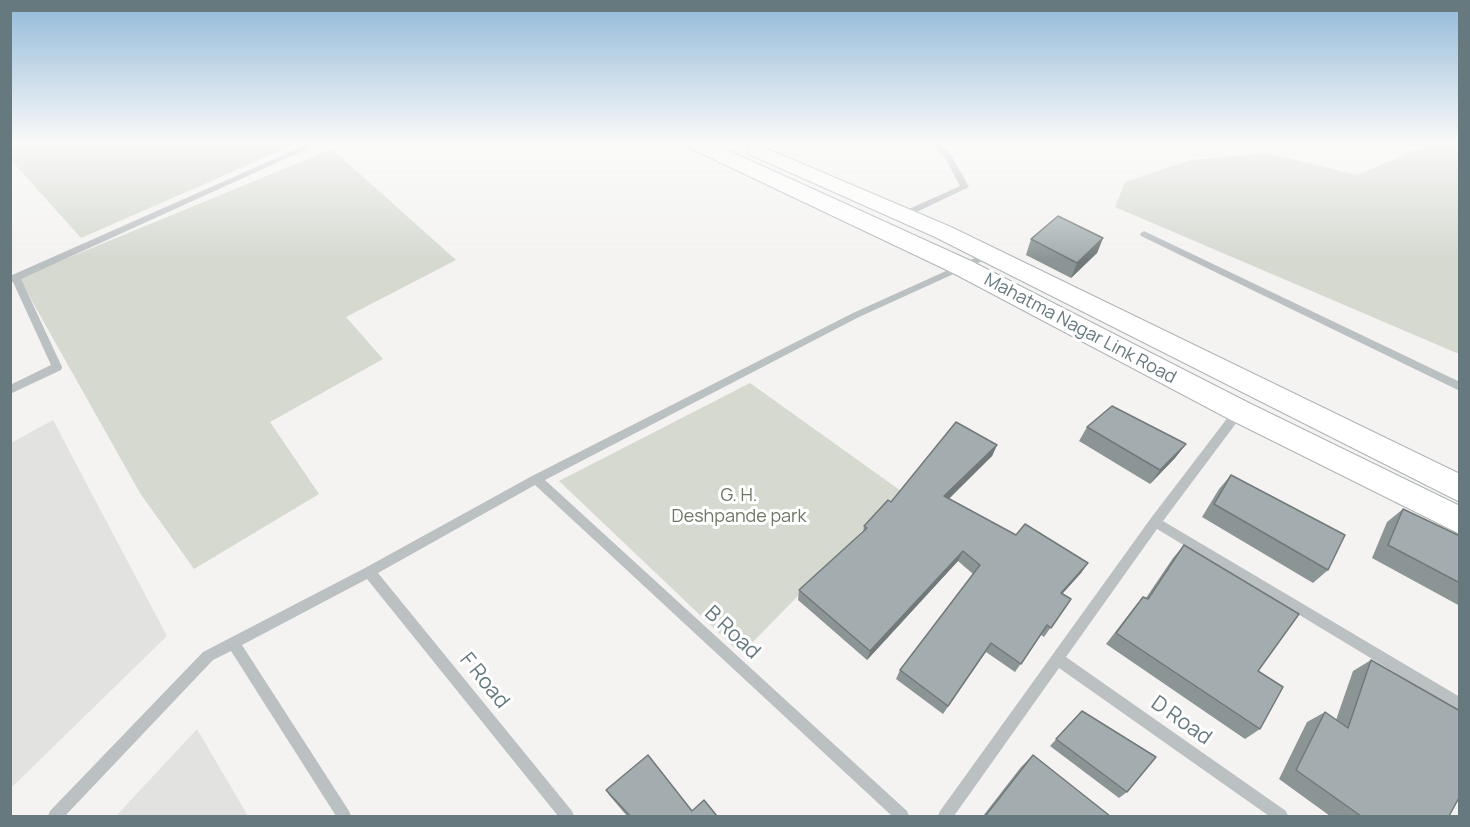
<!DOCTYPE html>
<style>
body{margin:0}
#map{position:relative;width:1470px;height:827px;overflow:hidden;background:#f4f3f1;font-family:Manrope,sans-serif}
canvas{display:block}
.frame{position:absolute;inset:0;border:12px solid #65797f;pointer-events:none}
</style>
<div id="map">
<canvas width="1470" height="827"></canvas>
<div class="frame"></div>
</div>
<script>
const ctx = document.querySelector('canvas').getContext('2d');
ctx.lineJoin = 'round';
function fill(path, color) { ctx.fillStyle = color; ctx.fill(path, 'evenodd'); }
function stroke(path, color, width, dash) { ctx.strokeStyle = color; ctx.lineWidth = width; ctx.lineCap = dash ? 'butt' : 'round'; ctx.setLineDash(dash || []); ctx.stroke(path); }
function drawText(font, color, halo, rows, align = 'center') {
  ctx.font = font + ' Manrope,sans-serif'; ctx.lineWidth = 6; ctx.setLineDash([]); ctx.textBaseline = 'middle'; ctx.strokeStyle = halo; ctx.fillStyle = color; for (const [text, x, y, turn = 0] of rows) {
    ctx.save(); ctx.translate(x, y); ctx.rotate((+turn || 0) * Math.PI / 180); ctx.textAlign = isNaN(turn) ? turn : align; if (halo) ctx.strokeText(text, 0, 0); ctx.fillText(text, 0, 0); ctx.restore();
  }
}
fill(new Path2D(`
 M 53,420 L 167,636 L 11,788 L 11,443 Z
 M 197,729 L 248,816 L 116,816 Z`), '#e2e3e1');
fill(new Path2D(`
 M 10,144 L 296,144 L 81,238 L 11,160 Z
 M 1430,144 L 1459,144 L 1459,354 L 1115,207 L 1125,182 L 1190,160 L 1267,153 L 1357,175 Z
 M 332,149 L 456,260 L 346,317 L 383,359 L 270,422 L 319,494 L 194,569 L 140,493 L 19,278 Z
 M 750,383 L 901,491 L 741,654 L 559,481 Z`), '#d5d9d0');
const major = new Path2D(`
 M 687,144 L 714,144 L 971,261 L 1249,403 L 1460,506 L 1460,534 L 1229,419 L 953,273 L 690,148 Z
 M 758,145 L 951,227 L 1460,474 L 1460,502 L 935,237 L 751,155 L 748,151 L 751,147 Z`);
stroke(major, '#aeb4b6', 2);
fill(new Path2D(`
 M 308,144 L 318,144 L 21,279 L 62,367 L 61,370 L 10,394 L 10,385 L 51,365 L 13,282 L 10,283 L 10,276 Z
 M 931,144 L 939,144 L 951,155 L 969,187 L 906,217 L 900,217 L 900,213 L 960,186 L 944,156 Z
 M 1144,231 L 1460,382 L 1460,391 L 1141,236 L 1140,234 Z
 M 988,252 L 991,253 L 991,257 L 859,317 L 545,480 L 907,811 L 909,816 L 892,816 L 535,485 L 378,573 L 572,811 L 574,816 L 558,816 L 367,579 L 242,645 L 349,811 L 351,816 L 336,816 L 231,651 L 213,660 L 65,816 L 48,816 L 50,811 L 203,652 L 365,568 L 532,476 L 853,313 Z
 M 1239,407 L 1243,408 L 1244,411 L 1243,414 L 1163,521 L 1460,697 L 1460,712 L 1157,529 L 1066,657 L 1286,811 L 1288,816 L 1269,816 L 1059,668 L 954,816 L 938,816 L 940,811 L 1151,518 L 1235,408 Z`), '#bbc0c2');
fill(major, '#fff');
fill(new Path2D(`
 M 1103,238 L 1097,253 L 1071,278 L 1026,255 L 1031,239 Z
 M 1087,427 L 1186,444 L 1175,458 L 1150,484 L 1079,441 Z
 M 997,445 L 992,456 L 949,499 L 1016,535 L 1088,563 L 1081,573 L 1062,594 L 1071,599 L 1044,637 L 1041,635 L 1015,672 L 986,652 L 943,714 L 896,679 L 900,670 L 973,574 L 958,561 L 867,660 L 798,600 L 799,590 L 863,532 L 864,526 L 891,502 Z
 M 1231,475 L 1328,570 L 1313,583 L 1202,517 L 1219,489 Z
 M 1403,509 L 1460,536 L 1460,606 L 1372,558 L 1387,522 Z
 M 1184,545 L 1258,671 L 1260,729 L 1245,739 L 1106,644 L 1133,609 L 1143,597 L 1146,598 L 1173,558 Z
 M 1371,660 L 1460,711 L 1460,800 L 1458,799 L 1449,816 L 1330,816 L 1279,779 L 1307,722 L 1325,712 L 1336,720 L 1353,671 Z
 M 1082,711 L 1127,792 L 1119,798 L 1050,746 Z
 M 1033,755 L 1110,816 L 983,816 L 1021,767 Z
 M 606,790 L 692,811 L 717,816 L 627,816 L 609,795 Z`), '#8c9596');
fill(new Path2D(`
 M 1103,238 L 1097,253 L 1071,278 L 1077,263 Z
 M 1186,444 L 1175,458 L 1150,484 L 1160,470 Z
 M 997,445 L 992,456 L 940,507 L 944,496 Z
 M 963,551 L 958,561 L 867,660 L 870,651 Z
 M 1088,563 L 1081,573 L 1054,603 L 1061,593 Z`), '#72797a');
const building = new Path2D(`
 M 1058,216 L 1103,238 L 1077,263 L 1031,239 Z
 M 1112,406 L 1186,444 L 1160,470 L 1087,427 Z
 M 956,422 L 997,445 L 944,496 L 1016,535 L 1025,524 L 1088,563 L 1061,593 L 1071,599 L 1051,628 L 1047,625 L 1021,664 L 991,643 L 948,706 L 900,670 L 980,565 L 963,551 L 870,651 L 799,590 L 867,528 L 864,526 L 888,500 L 891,502 Z
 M 1231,475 L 1345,535 L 1328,570 L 1214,504 Z
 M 1403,509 L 1460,536 L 1460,583 L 1388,545 Z
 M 1184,545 L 1299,614 L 1258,671 L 1283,687 L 1260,729 L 1116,633 L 1143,597 L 1148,599 Z
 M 1371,660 L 1460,711 L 1460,796 L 1449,816 L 1361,816 L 1296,770 L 1325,712 L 1348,728 Z
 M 1082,711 L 1156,757 L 1127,792 L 1056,739 Z
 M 648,755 L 692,811 L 704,800 L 717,816 L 630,816 L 606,790 Z
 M 1033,755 L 1110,816 L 988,816 L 986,815 Z`);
fill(building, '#a3adaf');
stroke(building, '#72797a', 1.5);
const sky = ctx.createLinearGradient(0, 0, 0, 260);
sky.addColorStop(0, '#92b9d9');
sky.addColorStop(0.55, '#fafaf9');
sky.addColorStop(1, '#fafaf900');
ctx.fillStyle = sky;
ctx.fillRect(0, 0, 1470, 260);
drawText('18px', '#65797f', '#fff', [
 ["Mahatma Nagar Link Road",1080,329,28]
]);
drawText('18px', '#6c7764', '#fff', [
 ["G. H.",739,496],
 ["Deshpande park",739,517]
]);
drawText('21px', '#65797f', '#fff', [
 ["B Road",732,633,43],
 ["F Road",484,681,51],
 ["D Road",1181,721,35]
]);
</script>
